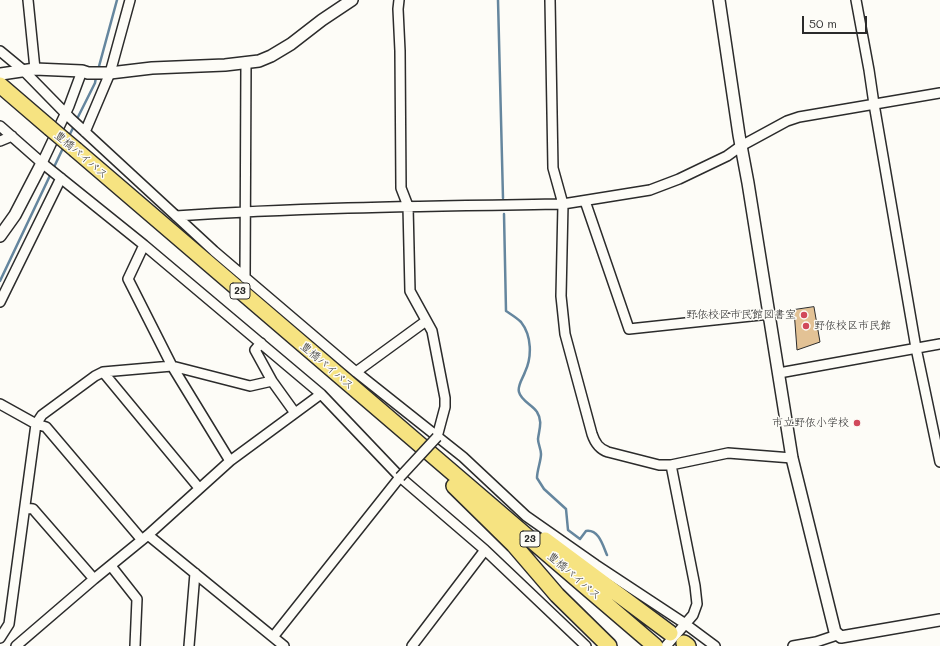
<!DOCTYPE html>
<meta charset="utf-8">
<style>
body{margin:0}
#map{position:relative;width:940px;height:646px;overflow:hidden;background:#fdfcf7;font-family:Mali,sans-serif}
canvas{display:block}
.scale{position:absolute;left:802px;top:16px;width:65px;height:18px;box-sizing:border-box;border:2px solid #2b2b2b;border-top:0;padding-left:5px;font-size:12px;line-height:14px;white-space:nowrap;color:#2b2b2b;-webkit-text-stroke:3px #fdfcf7;paint-order:stroke}
</style>
<div id="map">
<canvas width="940" height="646"></canvas>
<div class="scale">50 m</div>
</div>
<script>
const ctx = document.querySelector('canvas').getContext('2d');
ctx.lineJoin = 'round';
function stroke(path, color, width, dash) { ctx.strokeStyle = color; ctx.lineWidth = width; ctx.lineCap = dash ? 'butt' : 'round'; ctx.setLineDash(dash || []); ctx.stroke(path); }
function fill(path, color) { ctx.fillStyle = color; ctx.fill(path, 'evenodd'); }
function drawText(font, color, halo, rows, align = 'center') {
  ctx.font = font + ' Mali,"Klee One",sans-serif'; ctx.lineWidth = 3; ctx.setLineDash([]); ctx.textBaseline = 'middle'; ctx.strokeStyle = halo; ctx.fillStyle = color; for (const [text, x, y, turn = 0] of rows) {
    ctx.save(); ctx.translate(x, y); ctx.rotate((+turn || 0) * Math.PI / 180); ctx.textAlign = isNaN(turn) ? turn : align; if (halo) ctx.strokeText(text, 0, 0); ctx.fillText(text, 0, 0); ctx.restore();
  }
}
stroke(new Path2D(`
 M 498,0 L 503,198
 M 98,70 L 117,0
 M 76,121 L 95,83 L 96,77
 M 68,138 L 74,126
 M 504,214 L 506,311 C 512,315 517,318 521,322 C 532,336 532,357 525,372 C 523,378 517,386 519,392 C 521,401 533,405 537,412 C 543,421 539,430 538,439 C 538,444 541,449 541,454 C 541,461 537,470 537,478 L 544,489 L 566,509 L 568,530 L 580,539 L 586,531 C 599,529 603,546 607,555
 M 0,281 L 64,146`), '#65869e', 2.5);
const building = new Path2D(`
 M 814,307 L 820,342 L 797,350 L 794,310 Z`);
fill(building, '#e3c295');
stroke(building, '#2b2b2b', 1);
const minor = new Path2D(`
 M 28,0 L 35,69
 M 399,0 L 398,9 L 400,51 L 401,188 L 408,206 L 410,291 L 432,331 L 445,398 L 445,407 L 437,437
 M 550,0 L 553,168 L 563,204 L 561,296 L 565,334 L 592,434 C 595,443 599,449 608,452 L 659,465 L 671,465 L 728,453 L 792,458
 M 856,0 L 869,70 L 874,104 L 916,348 L 940,462
 M 0,51 L 23,70 L 70,118 L 214,251 L 356,372 L 463,457 L 526,516 L 596,565 L 684,623 L 715,646
 M 0,126 L 42,163 L 144,245 L 321,394 L 400,477 L 485,550 L 586,646
 M 85,132 L 110,73 L 130,0
 M 0,141 L 12,136
 M 42,163 L 69,106 L 82,71
 M 585,201 L 629,329 L 770,314
 M 176,216 C 305,207 434,206 563,204 L 650,190 L 679,179 L 727,156 L 741,146 L 787,121 L 799,117 L 940,93
 M 144,245 L 128,279 L 172,366 L 230,461
 M 245,278 L 246,62
 M 0,302 L 61,178
 M 261,343 L 255,350 L 272,381 L 295,413
 M 103,372 L 199,488
 M 356,372 L 426,321
 M 779,373 L 940,344
 M 0,404 L 36,424 L 46,427 L 142,540
 M 25,508 L 33,509 L 94,579
 M 148,535 L 284,646
 M 111,566 L 137,599 L 135,646
 M 273,637 L 400,477
 M 0,638 L 9,624 L 36,424 L 42,415 L 95,376 L 103,372 L 172,366 L 250,386 L 272,381
 M 16,646 L 94,579 L 148,535 L 230,461 L 321,394
 M 189,646 L 195,573
 M 412,646 L 485,550
 M 666,646 L 693,615 L 697,604 L 695,586 L 671,465
 M 793,646 L 816,642 L 837,635`);
const tertiary = new Path2D(`
 M 719,0 L 739,135 L 748,183 L 792,458 L 835,632 L 841,637 L 940,620
 M 1,74 L 35,69 L 82,71 L 88,73 L 110,73 L 152,68 L 225,65 L 259,61 L 271,56 L 291,44 L 322,20 L 352,0
 M 0,236 L 15,215 L 42,163`);
const trunk = new Path2D(`
 M 0,85 L 50,128
 M 76,150 L 655,646
 M 454,486 L 514,545 L 557,595 L 609,646
 M 545,540 L 670,633
 M 684,643 L 688,646`);
stroke(minor, '#2b2b2b', 12);
stroke(tertiary, '#2b2b2b', 14);
stroke(trunk, '#2b2b2b', 18);
stroke(minor, '#fdfcf7', 9);
stroke(tertiary, '#fdfcf7', 11);
stroke(trunk, '#f6e381', 15);
const minorBridge = new Path2D(`
 M 400,477 L 437,437`);
const trunkBridge = new Path2D(`
 M 50,128 L 76,150`);
stroke(minorBridge, '#2b2b2b', 12, []);
stroke(trunkBridge, '#2b2b2b', 18, []);
stroke(minorBridge, '#fdfcf7', 9);
stroke(trunkBridge, '#f6e381', 15);
for (const [x, y, r, color] of [
 [804,315,4,"#d1495b"],
 [806,326,4,"#d1495b"],
 [857,423,4,"#d1495b"]
]) { const dot = new Path2D(); dot.arc(x, y, r, 0, 2 * Math.PI); ctx.fillStyle = color; ctx.fill(dot); stroke(dot, '#fdfcf7', 1.5); }
for (const [x, y, w] of [
 [240,291,20],
 [530,539,20]
]) { const box = new Path2D(); box.roundRect(x - w / 2, y - 8, w, 16, 3); ctx.fillStyle = '#fdfcf7'; ctx.fill(box); stroke(box, '#2b2b2b', 1); }
drawText('bold 10px', '#2b2b2b', null, [
 ["23",240,291],
 ["23",530,539]
]);
drawText('11px', '#2b2b2b', '#fdfcf7', [
 ["豊橋バイパス",81,155,41],
 ["豊橋バイパス",327,366,41],
 ["豊橋バイパス",574,576,41]
]);
drawText('11px', '#2b2b2b', '#fdfcf7', [
 ["野依校区市民館図書室",796,315],
 ["野依校区市民館",814,326,"left"],
 ["市立野依小学校",849,423]
], 'right');
</script>
